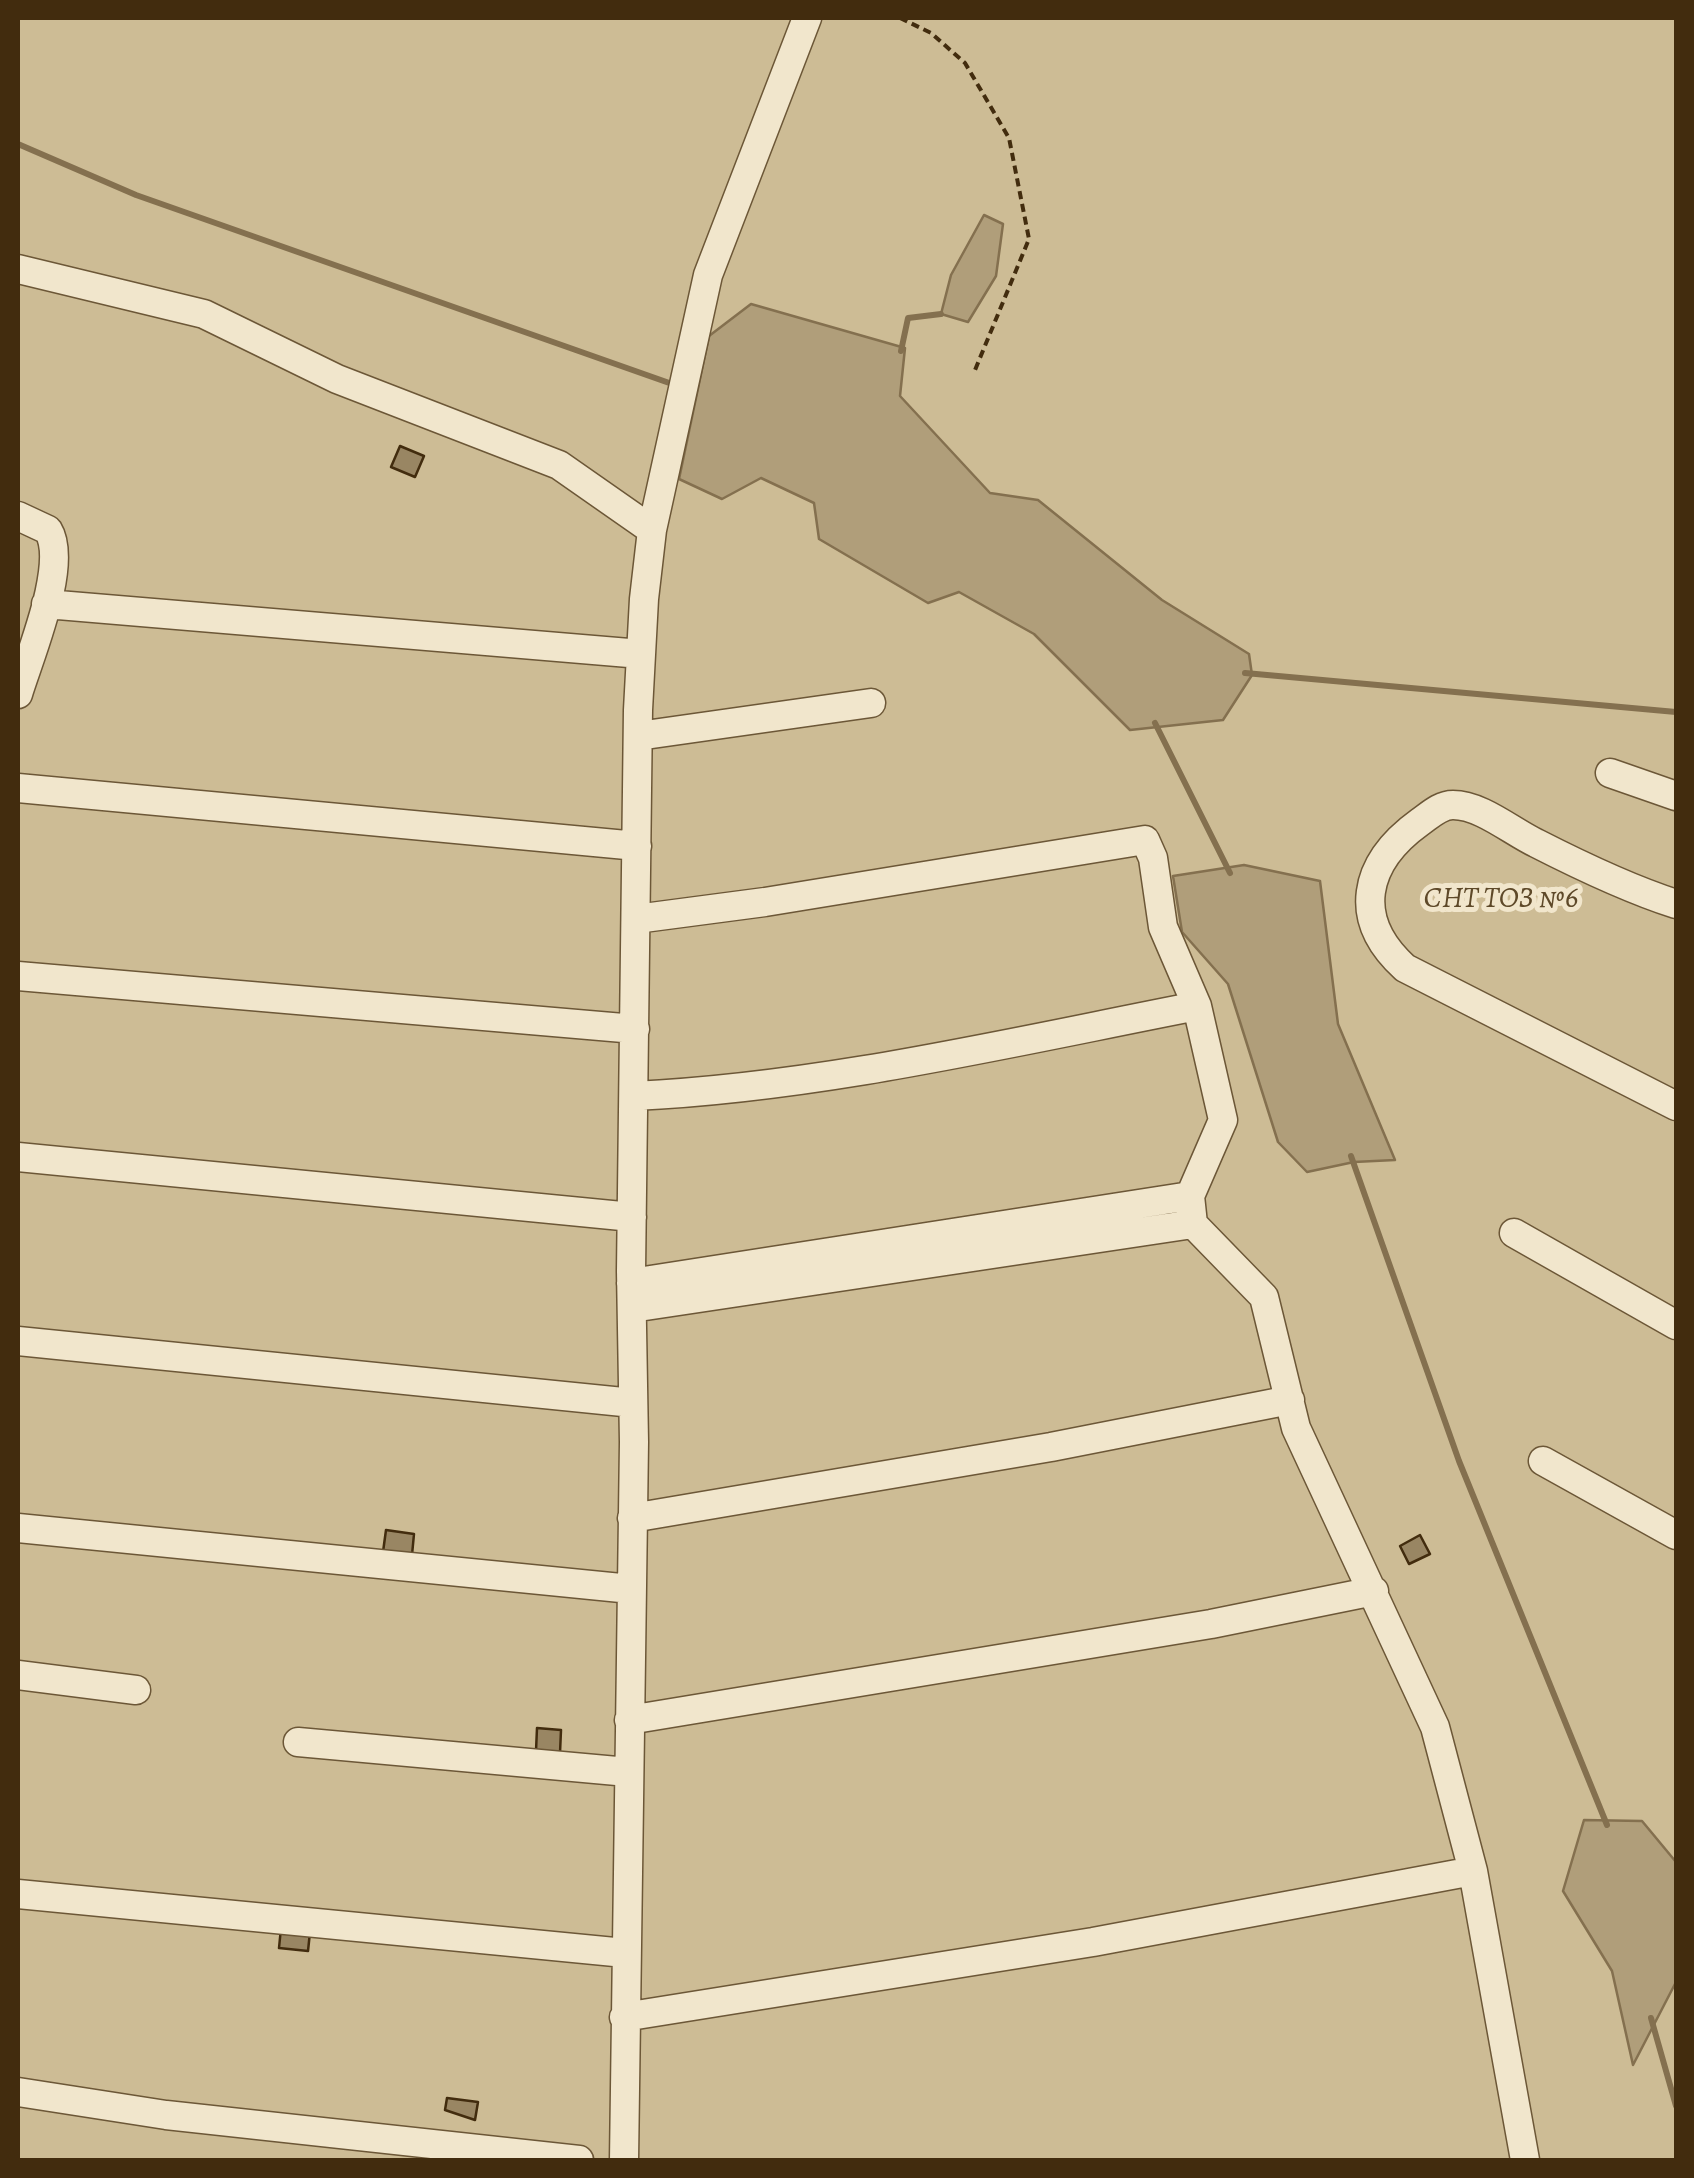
<!DOCTYPE html>
<meta charset="utf-8">
<style>
body{margin:0}
#map{position:relative;width:1694px;height:2178px;overflow:hidden;background:#e9d9b1;font-family:Alegreya,serif}
canvas{display:block}
.frame{position:absolute;inset:0;border:20px solid #422c0e;pointer-events:none}
</style>
<div id="map">
<canvas width="1694" height="2178"></canvas>
<div class="frame"></div>
</div>
<script>
const ctx = document.querySelector('canvas').getContext('2d');
ctx.lineJoin = 'round';
function fill(path, color) { ctx.fillStyle = color; ctx.fill(path, 'evenodd'); }
function stroke(path, color, width, dash) { ctx.strokeStyle = color; ctx.lineWidth = width; ctx.lineCap = dash ? 'butt' : 'round'; ctx.setLineDash(dash || []); ctx.stroke(path); }
function drawText(font, color, halo, rows, align = 'center') {
  ctx.font = font + ' Alegreya,serif'; ctx.lineWidth = 10; ctx.setLineDash([]); ctx.textBaseline = 'middle'; ctx.strokeStyle = halo; ctx.fillStyle = color; for (const [text, x, y, turn = 0] of rows) {
    ctx.save(); ctx.translate(x, y); ctx.rotate((+turn || 0) * Math.PI / 180); ctx.textAlign = isNaN(turn) ? turn : align; if (halo) ctx.strokeText(text, 0, 0); ctx.fillText(text, 0, 0); ctx.restore();
  }
}
fill(new Path2D(`
 M 18,18 L 1676,18 L 1676,1862 L 1642,1821 L 1564,1891 L 1612,1971 L 1633,2063 L 1676,1982 L 1676,2160 L 18,2160 ZM 899,396 L 990,493 L 1038,500 L 1162,600 L 1249,654 L 1075,673 L 1034,634 L 815,503 L 761,478 L 722,499 ZM 1320,881 L 1338,1024 L 1394,1159 L 1354,1162 L 1307,1172 L 1278,1142 L 1228,984 Z`), '#cdbc95');
const water = new Path2D(`
 M 984,215 L 1003,224 L 996,276 L 968,322 L 941,314 L 951,275 Z
 M 751,304 L 905,348 L 900,396 L 990,493 L 1038,500 L 1162,600 L 1249,654 L 1252,675 L 1223,720 L 1130,730 L 1034,634 L 959,592 L 928,603 L 819,539 L 814,503 L 761,478 L 722,499 L 679,479 L 709,336 Z
 M 1244,865 L 1320,881 L 1338,1024 L 1395,1160 L 1354,1162 L 1307,1172 L 1278,1142 L 1228,984 L 1182,932 L 1173,876 Z
 M 1584,1820 L 1642,1821 L 1676,1862 L 1676,1982 L 1633,2065 L 1612,1971 L 1563,1891 Z`);
fill(water, '#b09e7a');
stroke(water, '#84704f', 2.5);
stroke(new Path2D(`
 M 18,144 L 136,195 L 675,385
 M 901,351 L 908,318 L 941,314
 M 1245,673 L 1676,712
 M 1155,723 L 1230,873
 M 1351,1156 L 1459,1461 L 1607,1825
 M 1651,2018 L 1676,2106`), '#84704f', 6);
const building = new Path2D(`
 M 400,446 L 424,456 L 415,477 L 391,467 Z
 M 386,1530 L 414,1534 L 412,1555 L 383,1552 Z
 M 1420,1535 L 1430,1554 L 1409,1564 L 1400,1546 Z
 M 537,1728 L 561,1730 L 560,1753 L 536,1751 Z
 M 281,1928 L 310,1932 L 308,1951 L 279,1948 Z
 M 447,2098 L 478,2102 L 475,2120 L 445,2110 Z`);
fill(building, '#998663');
stroke(building, '#422c0e', 2.5);
const minor = new Path2D(`
 M 18,269 L 204,314 L 337,379 L 559,465 L 652,530
 M 18,516 L 48,530 C 69,564 29,657 18,694
 M 46,604 L 641,654
 M 638,736 L 871,703
 M 1610,773 L 1676,796
 M 18,788 L 637,846
 M 1676,904 C 1629,889 1581,866 1536,843 C 1511,831 1481,805 1453,805 C 1440,805 1430,815 1420,822 C 1363,863 1351,919 1405,968 L 1676,1106
 M 636,919 L 765,902 L 1145,840 L 1153,858 L 1163,927 L 1197,1006 L 1223,1120 L 1190,1196 L 1193,1224 L 1264,1297 L 1296,1428 L 1435,1727 L 1473,1871 L 1525,2160
 M 18,976 L 635,1029
 M 634,1096 C 823,1087 1012,1042 1197,1006
 M 18,1157 L 632,1217
 M 1514,1233 L 1676,1325
 M 631,1283 L 1190,1196
 M 632,1308 L 1193,1224
 M 18,1341 L 633,1403
 M 1543,1461 L 1676,1535
 M 632,1518 L 1051,1447 L 1290,1400
 M 18,1528 L 631,1589
 M 18,1675 L 136,1690
 M 629,1720 L 1211,1624 L 1374,1591
 M 298,1742 L 628,1772
 M 18,1894 L 625,1953
 M 624,2017 L 1093,1942 L 1473,1871
 M 18,2092 L 166,2115 L 579,2160
 M 624,2160 L 634,1442 L 631,1271 L 638,710 L 644,599 L 652,530 L 708,275 L 807,18`);
stroke(minor, '#6c5737', 31);
stroke(new Path2D(`
 M 900,18 L 931,33 L 965,63 L 1009,138 L 1029,239 L 975,370`), '#422c0e', 4, [8, 5]);
stroke(minor, '#f1e6cc', 28);
drawText('italic 30px', '#5e4929', '#f1e6cc', [
 ["СНТ ТОЗ №6",1501,900]
]);
</script>
